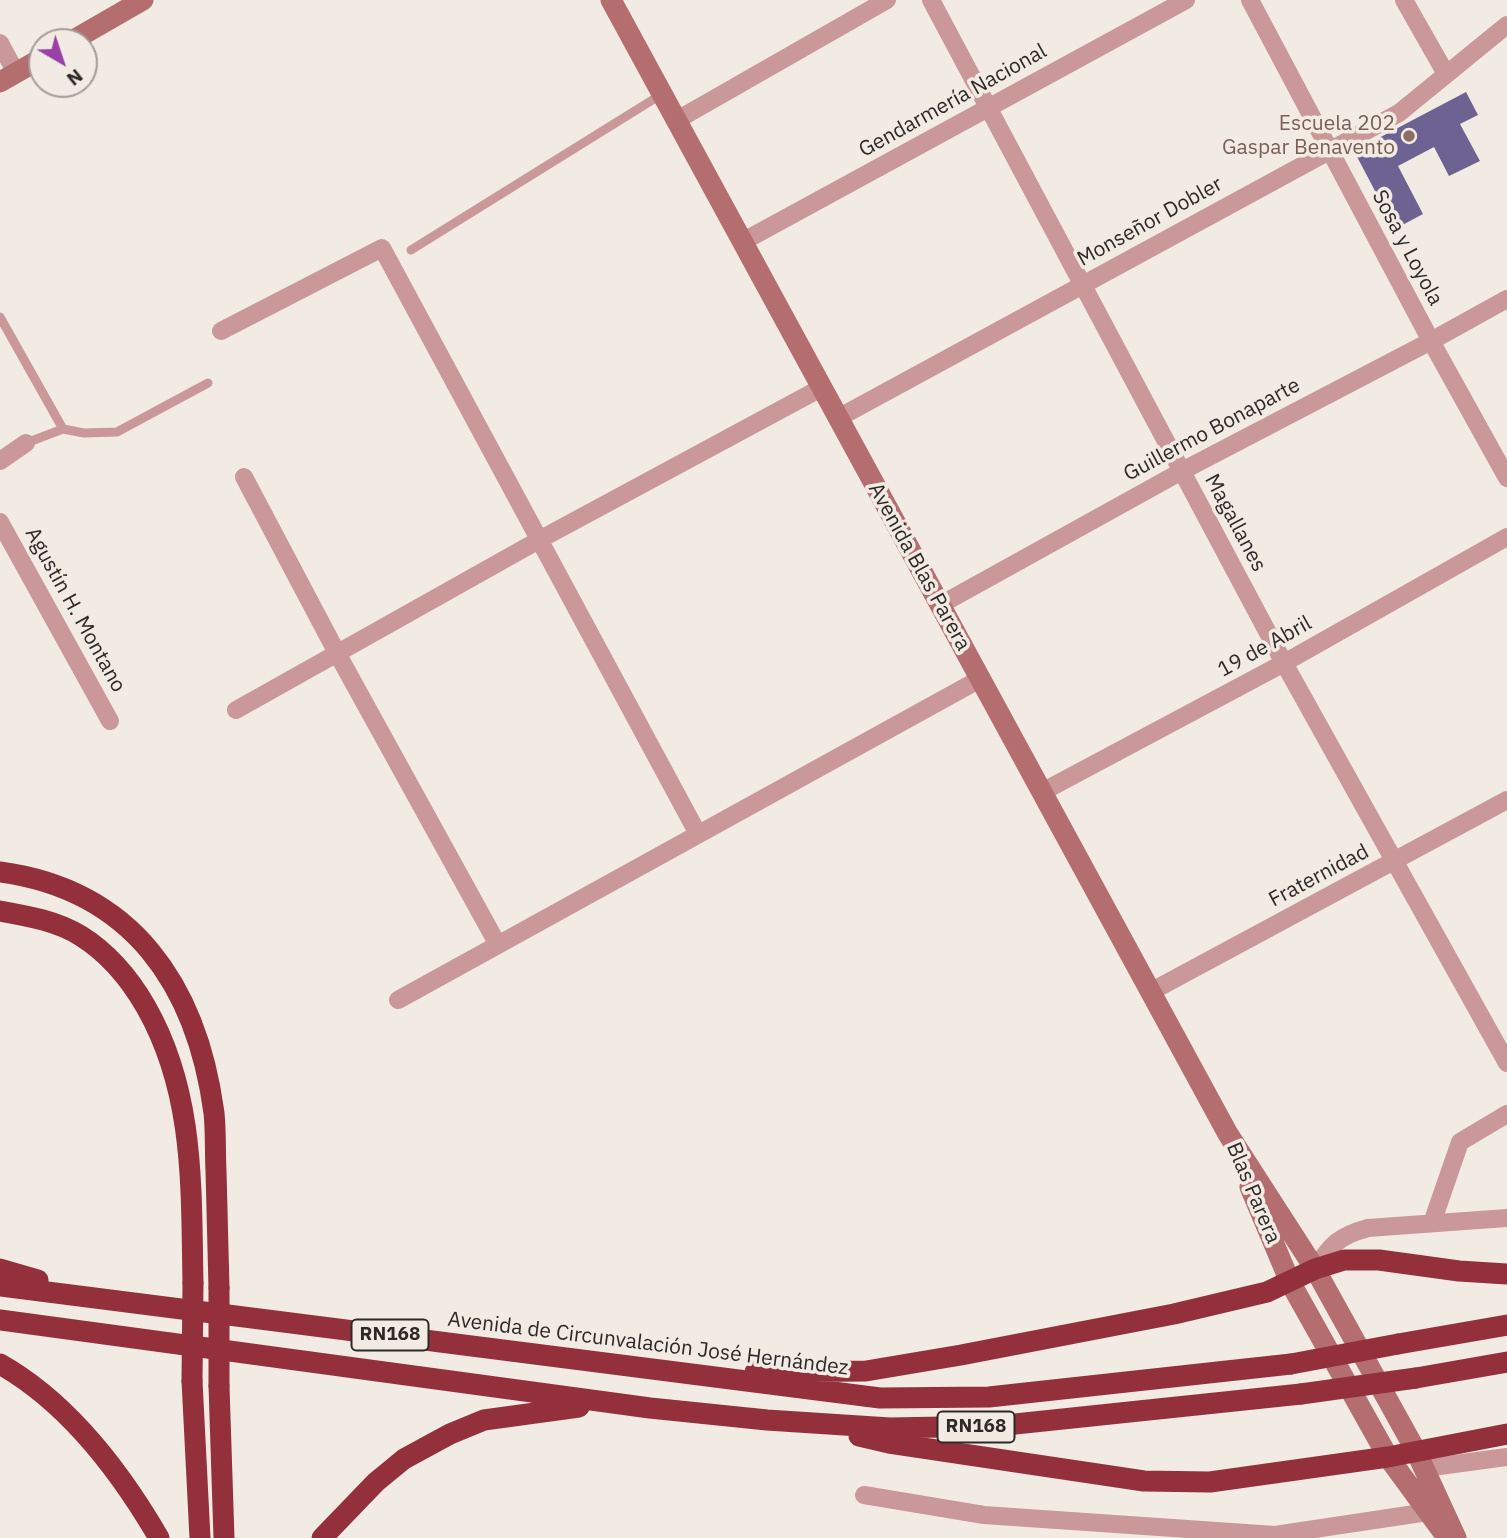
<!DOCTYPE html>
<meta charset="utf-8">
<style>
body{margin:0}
#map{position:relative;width:1507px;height:1538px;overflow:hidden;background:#f2ebe4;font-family:"IBM Plex Sans",sans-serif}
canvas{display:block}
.north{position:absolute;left:28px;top:28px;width:70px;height:70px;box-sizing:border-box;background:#f2ebe4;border:2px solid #a39d98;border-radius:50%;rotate:141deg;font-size:19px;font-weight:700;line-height:28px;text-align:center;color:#2c2927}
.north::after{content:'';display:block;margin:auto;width:24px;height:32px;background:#9b3fa9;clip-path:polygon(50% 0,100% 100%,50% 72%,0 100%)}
</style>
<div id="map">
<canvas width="1507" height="1538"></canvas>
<div class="north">N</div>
</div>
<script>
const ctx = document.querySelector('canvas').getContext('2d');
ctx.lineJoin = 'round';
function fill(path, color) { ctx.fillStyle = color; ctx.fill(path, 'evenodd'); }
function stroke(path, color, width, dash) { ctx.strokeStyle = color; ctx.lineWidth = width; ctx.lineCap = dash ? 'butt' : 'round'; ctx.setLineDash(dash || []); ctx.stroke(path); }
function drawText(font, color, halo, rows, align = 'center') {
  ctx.font = font + ' "IBM Plex Sans",sans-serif'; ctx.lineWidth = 7; ctx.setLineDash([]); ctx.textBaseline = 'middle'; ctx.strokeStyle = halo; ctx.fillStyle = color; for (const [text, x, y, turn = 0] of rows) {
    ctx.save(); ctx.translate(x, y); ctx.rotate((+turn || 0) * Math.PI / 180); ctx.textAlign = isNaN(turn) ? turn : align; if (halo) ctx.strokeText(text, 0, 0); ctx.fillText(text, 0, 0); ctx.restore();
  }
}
fill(new Path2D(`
 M 1466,92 L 1478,115 L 1460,124 L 1480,161 L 1449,176 L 1434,147 L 1398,166 L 1423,214 L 1395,229 L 1354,151 Z`), '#6d6392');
stroke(new Path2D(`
 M 411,250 L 662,94
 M 0,317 L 63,429
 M 26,443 L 63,429 L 84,433 L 117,432 L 208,383`), '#ca9898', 9);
stroke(new Path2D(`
 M 931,0 L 1284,663 L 1507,1063
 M 1250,0 L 1431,341 L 1507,478
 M 1404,0 L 1446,74
 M 0,43 L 16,73
 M 677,120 L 887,0
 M 742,242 L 1186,0
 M 221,331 L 382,248 L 698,834
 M 838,418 L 1399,113 L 1507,25
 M 0,461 L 26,443
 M 244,477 L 337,653 L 498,945
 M 0,522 L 110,721
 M 940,605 L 1182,471 L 1431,341 L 1507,299
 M 236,710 L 539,540 L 821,388
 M 1042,792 L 1284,663 L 1507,537
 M 1152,991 L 1507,800
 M 398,1000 L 980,679
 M 1432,1223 L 1460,1142 L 1507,1114
 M 1315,1269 C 1331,1244 1339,1236 1368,1228 L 1507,1218
 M 1425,1468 L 1507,1457
 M 864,1495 L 984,1515 L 1275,1535 L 1428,1512`), '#ca9898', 18);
stroke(new Path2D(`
 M 611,0 L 1228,1134 L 1315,1269 L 1416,1451 L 1456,1538
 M 70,42 L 143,0
 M 0,82 L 42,58
 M 1250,1187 L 1290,1282 L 1388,1457 L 1446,1536`), '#b56e70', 21);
stroke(new Path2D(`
 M 0,872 C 133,890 197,986 214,1113 C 216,1132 215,1152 216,1171 C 217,1210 218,1249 219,1288
 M 0,911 C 28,916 57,921 81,936 C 108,953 130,979 146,1007 C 195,1093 191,1187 193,1283
 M 0,1269 L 38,1280
 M 0,1286 L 880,1398 L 989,1397 L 1291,1364
 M 0,1320 L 650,1408 L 767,1420 L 890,1428 L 996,1426 L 1301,1394
 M 1398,1344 L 1507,1325
 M 0,1364 C 69,1403 120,1471 159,1538
 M 755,1372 L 866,1371 L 961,1355 L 1174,1314 L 1267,1292 L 1315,1269 L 1344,1260 L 1379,1260 L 1459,1271 L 1507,1274
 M 1416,1378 L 1507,1362
 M 192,1381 L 200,1538
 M 219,1386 L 224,1538
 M 859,1436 L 889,1443 L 1144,1481 L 1210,1482 L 1388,1457 L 1507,1434
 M 322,1538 L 376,1482 L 404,1459 L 450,1434 L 484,1420 L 579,1407`), '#94303b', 21);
stroke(new Path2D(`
 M 1291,1364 L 1398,1344
 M 192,1381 L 193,1283
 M 219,1386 L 219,1288
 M 1301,1394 L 1416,1378`), '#94303b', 21);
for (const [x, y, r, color] of [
 [1409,136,7,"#8d6e63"]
]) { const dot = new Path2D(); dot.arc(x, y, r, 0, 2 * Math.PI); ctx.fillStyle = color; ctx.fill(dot); stroke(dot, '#f2ebe4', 2.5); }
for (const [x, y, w] of [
 [390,1335,77],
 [976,1427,77]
]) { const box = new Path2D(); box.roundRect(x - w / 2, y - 15.5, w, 31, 5); ctx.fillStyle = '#f2ebe4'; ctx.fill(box); stroke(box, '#2c2927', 2); }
drawText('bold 19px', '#2c2927', null, [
 ["RN168",390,1335],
 ["RN168",976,1427]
]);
drawText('21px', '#2c2927', '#f2ebe4', [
 ["Gendarmería Nacional",953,101,-29],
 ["Monseñor Dobler",1150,222,-29],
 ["Sosa y Loyola",1407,248,62],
 ["Guillermo Bonaparte",1212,430,-28],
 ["Magallanes",1235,523,62],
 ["Avenida Blas Parera",919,567,61],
 ["Agustín H. Montano",75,610,61],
 ["19 de Abril",1265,647,-29],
 ["Fraternidad",1319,876,-28],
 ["Blas Parera",1253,1193,67],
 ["Avenida de Circunvalación José Hernández",648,1344,7]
]);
drawText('21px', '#785e54', '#f2ebe4', [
 ["Escuela 202",1395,124],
 ["Gaspar Benavento",1395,148]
], 'right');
</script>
